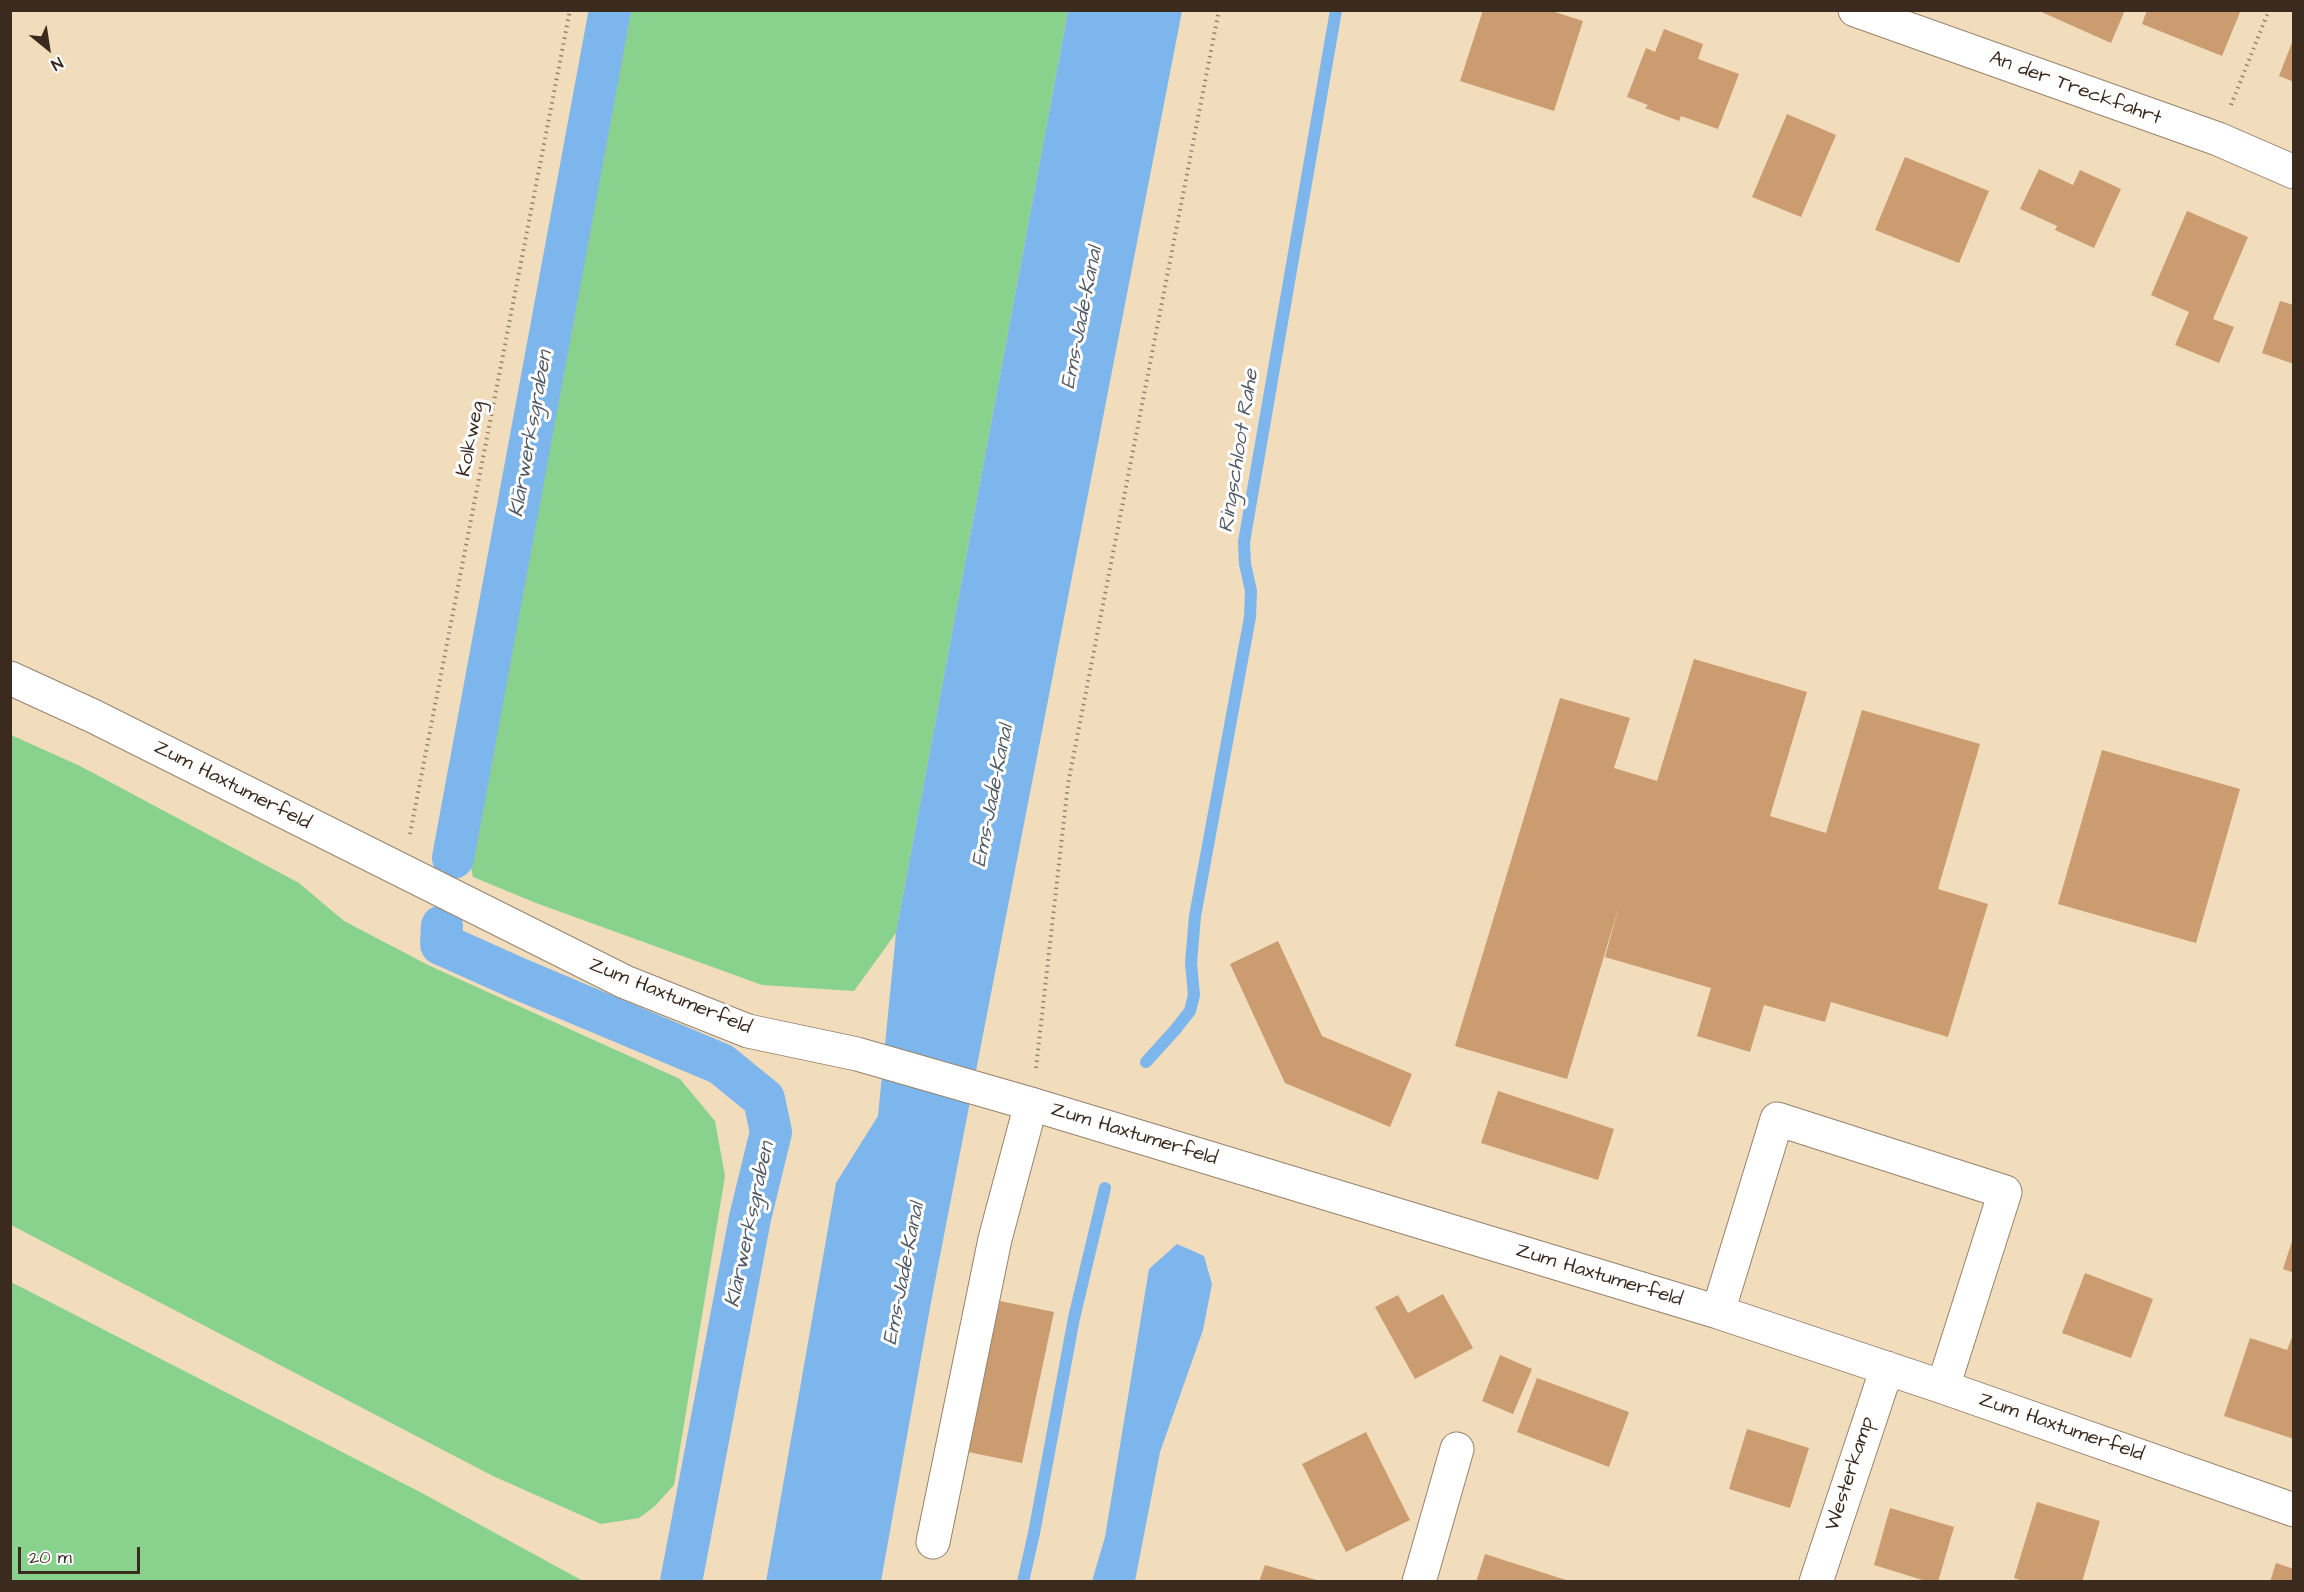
<!DOCTYPE html>
<meta charset="utf-8">
<style>
body{margin:0}
#map{position:relative;width:2304px;height:1592px;overflow:hidden;background:#f1dcbc;font-family:"Architects Daughter",sans-serif}
canvas{display:block}
.frame{position:absolute;inset:0;border:12px solid #3b2a1e;pointer-events:none}
.north{position:absolute;left:18px;top:18px;width:60px;height:60px;-webkit-text-stroke:4px #fff;paint-order:stroke;rotate:150deg;font-size:16px;font-weight:700;line-height:24px;text-align:center;color:#3b2a1e}
.north::after{content:'';display:block;margin:auto;width:21px;height:27px;background:#3b2a1e;clip-path:polygon(50% 0,100% 100%,50% 72%,0 100%)}
.scale{position:absolute;left:18px;top:1547px;width:122px;height:27px;box-sizing:border-box;border:3px solid #3b2a1e;border-top:0;padding-left:8px;font-size:18px;line-height:21px;white-space:nowrap;color:#3b2a1e;-webkit-text-stroke:4px #fff;paint-order:stroke}
</style>
<div id="map">
<canvas width="2304" height="1592"></canvas>
<div class="frame"></div>
<div class="north">N</div>
<div class="scale">20 m</div>
</div>
<script>
const ctx = document.querySelector('canvas').getContext('2d');
ctx.lineJoin = 'round';
function fill(path, color) { ctx.fillStyle = color; ctx.fill(path, 'evenodd'); }
function stroke(path, color, width, dash) { ctx.strokeStyle = color; ctx.lineWidth = width; ctx.lineCap = dash ? 'butt' : 'round'; ctx.setLineDash(dash || []); ctx.stroke(path); }
function drawText(font, color, halo, rows, align = 'center') {
  ctx.font = font + ' "Architects Daughter",sans-serif'; ctx.lineWidth = 6; ctx.setLineDash([]); ctx.textBaseline = 'middle'; ctx.strokeStyle = halo; ctx.fillStyle = color; for (const [text, x, y, turn = 0] of rows) {
    ctx.save(); ctx.translate(x, y); ctx.rotate((+turn || 0) * Math.PI / 180); ctx.textAlign = isNaN(turn) ? turn : align; if (halo) ctx.strokeText(text, 0, 0); ctx.fillText(text, 0, 0); ctx.restore();
  }
}
fill(new Path2D(`
 M 631,11 L 1068,11 L 896,933 L 854,991 L 762,985 L 536,903 L 473,877 L 467,850 Z
 M 11,735 L 80,766 L 299,883 L 344,921 L 428,965 L 680,1079 L 715,1121 L 725,1176 L 674,1485 L 655,1506 L 639,1518 L 601,1524 L 493,1476 L 11,1225 Z
 M 11,1282 L 420,1492 L 583,1581 L 11,1581 Z`), '#89d28e');
fill(new Path2D(`
 M 1068,11 L 1182,11 L 931,1302 L 881,1581 L 766,1582 L 836,1183 L 878,1116 L 896,933 Z
 M 1177,1244 L 1204,1256 L 1212,1284 L 1203,1330 L 1160,1452 L 1135,1581 L 1092,1581 L 1105,1537 L 1149,1269 Z`), '#7db5ed');
stroke(new Path2D(`
 M 1146,1062 L 1175,1030 L 1190,1011 L 1194,995 L 1191,963 L 1195,916 L 1250,617 L 1251,591 L 1245,564 L 1244,542 L 1336,10
 M 1023,1582 L 1034,1533 L 1074,1318 L 1105,1188`), '#7db5ed', 12);
stroke(new Path2D(`
 M 453,858 L 610,10
 M 442,926 L 441,944 L 517,978 L 721,1064 L 764,1099 L 771,1132 L 750,1218 L 681,1582`), '#7db5ed', 42);
fill(new Path2D(`
 M 1483,10 L 1549,10 L 1583,21 L 1554,111 L 1460,81 Z
 M 2037,10 L 2125,10 L 2111,43 Z
 M 2147,10 L 2241,10 L 2222,56 L 2142,24 Z
 M 1664,29 L 1703,44 L 1698,59 L 1739,74 L 1718,129 L 1681,116 L 1679,121 L 1645,108 L 1648,105 L 1627,97 L 1646,48 L 1655,52 Z
 M 2293,40 L 2294,40 L 2294,82 L 2279,76 Z
 M 1787,114 L 1836,135 L 1801,217 L 1752,197 Z
 M 1905,157 L 1989,191 L 1959,263 L 1875,230 Z
 M 2039,169 L 2073,185 L 2080,170 L 2121,189 L 2094,248 L 2055,230 L 2057,226 L 2020,209 Z
 M 2187,211 L 2248,237 L 2213,319 L 2234,327 L 2219,363 L 2175,345 L 2189,312 L 2151,295 Z
 M 2280,301 L 2294,305 L 2294,364 L 2262,353 Z
 M 1694,659 L 1807,692 L 1770,816 L 1826,833 L 1862,710 L 1980,744 L 1938,889 L 1988,904 L 1948,1037 L 1831,1002 L 1825,1022 L 1764,1005 L 1750,1052 L 1697,1036 L 1711,988 L 1605,957 L 1620,903 L 1567,1079 L 1455,1046 L 1560,698 L 1630,718 L 1614,768 L 1657,781 Z
 M 2102,750 L 2240,789 L 2196,943 L 2058,904 Z
 M 1278,941 L 1322,1036 L 1412,1074 L 1390,1127 L 1285,1083 L 1230,964 Z
 M 1498,1091 L 1614,1129 L 1598,1180 L 1481,1143 Z
 M 2293,1238 L 2294,1238 L 2294,1273 L 2283,1269 Z
 M 2085,1273 L 2153,1299 L 2131,1358 L 2062,1333 Z
 M 1443,1294 L 1473,1348 L 1415,1379 L 1375,1307 L 1398,1295 L 1408,1313 Z
 M 1000,1301 L 1054,1312 L 1022,1463 L 968,1452 Z
 M 2294,1332 L 2294,1439 L 2224,1416 L 2250,1338 L 2287,1350 Z
 M 1500,1355 L 1532,1369 L 1513,1414 L 1482,1401 Z
 M 1537,1378 L 1629,1412 L 1609,1467 L 1517,1432 Z
 M 1747,1429 L 1809,1448 L 1790,1508 L 1729,1489 Z
 M 1366,1432 L 1410,1520 L 1346,1552 L 1302,1464 Z
 M 2037,1502 L 2100,1521 L 2082,1582 L 2026,1582 L 2014,1578 Z
 M 1890,1508 L 1954,1527 L 1938,1582 L 1929,1582 L 1874,1565 Z
 M 1485,1554 L 1569,1581 L 1569,1582 L 1476,1582 Z
 M 2276,1563 L 2294,1569 L 2294,1582 L 2270,1582 Z
 M 1265,1565 L 1320,1581 L 1320,1582 L 1259,1582 Z`), '#cb9c70');
const minor = new Path2D(`
 M 1855,10 L 2218,139 L 2294,172
 M 10,678 L 93,716 L 625,982 L 748,1031 L 857,1054 L 1031,1104 L 1718,1312 L 1943,1387 L 2294,1510
 M 1718,1312 L 1777,1119 L 2005,1192 L 1943,1387
 M 933,1542 L 995,1239 L 1031,1104
 M 1419,1582 L 1457,1449
 M 1816,1582 L 1887,1368`);
stroke(minor, '#96836d', 35);
stroke(new Path2D(`
 M 2231,105 L 2269,10
 M 410,834 L 570,10
 M 1036,1068 L 1068,784 L 1219,10`), '#96836d', 4, [1.5, 4.5]);
stroke(minor, '#fff', 33);
drawText('20px', '#3b2a1e', '#fff', [
 ["An der Treckfahrt",2075,89,20],
 ["Kolkweg",472,439,-79],
 ["Zum Haxtumerfeld",232,786,27],
 ["Zum Haxtumerfeld",670,997,22],
 ["Zum Haxtumerfeld",1134,1135,17],
 ["Zum Haxtumerfeld",1599,1276,17],
 ["Zum Haxtumerfeld",2061,1428,19],
 ["Westerkamp",1851,1474,-72]
]);
drawText('italic 21px', '#525b66', '#fff', [
 ["Ems-Jade-Kanal",1083,318,-79],
 ["Klärwerksgraben",532,434,-80],
 ["Ringschloot Rahe",1240,451,-81],
 ["Ems-Jade-Kanal",994,796,-79],
 ["Klärwerksgraben",751,1225,-78],
 ["Ems-Jade-Kanal",905,1274,-79]
]);
</script>
